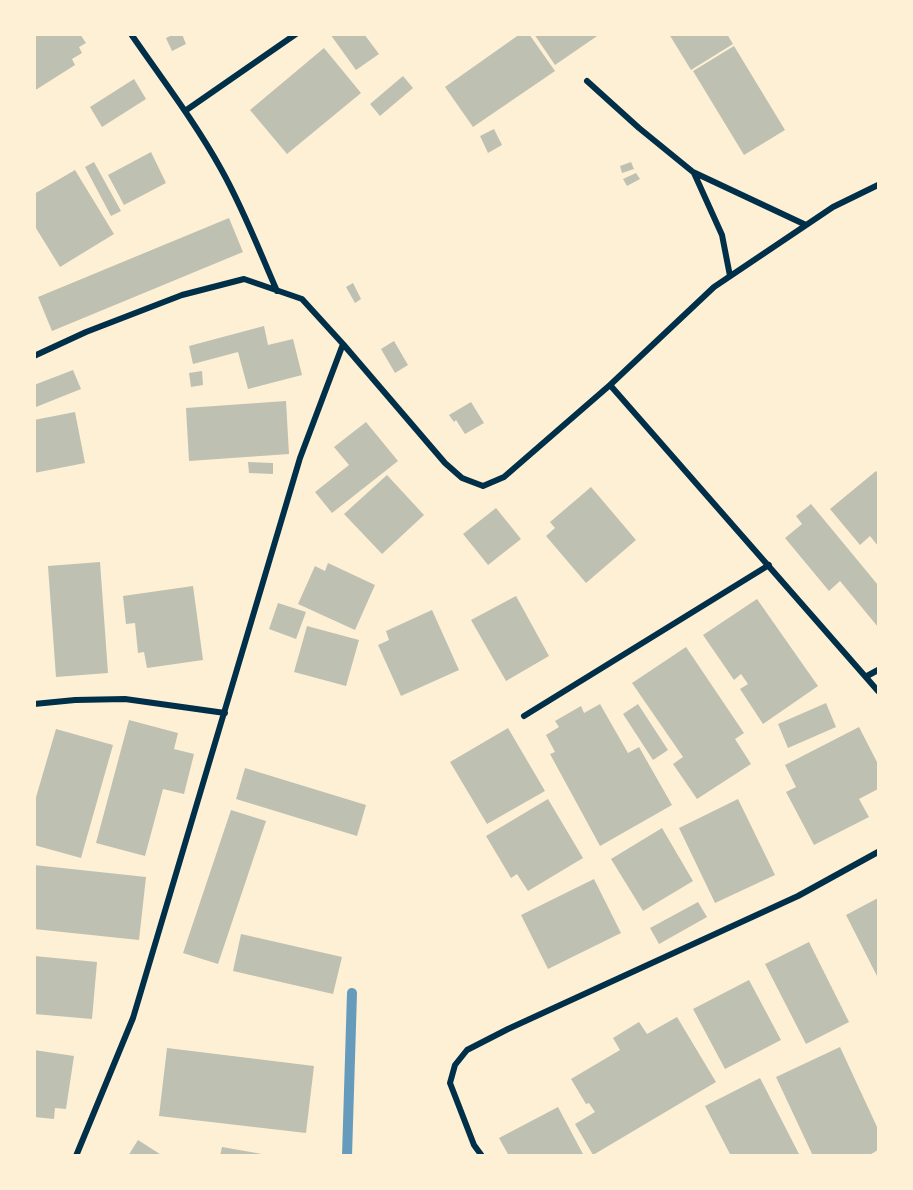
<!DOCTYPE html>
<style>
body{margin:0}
#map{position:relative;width:913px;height:1190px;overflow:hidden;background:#fdf0d5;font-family:Bitter,serif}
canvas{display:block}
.frame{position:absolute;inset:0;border:36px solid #fdf0d5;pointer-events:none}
</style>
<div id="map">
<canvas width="913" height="1190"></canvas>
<div class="frame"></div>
</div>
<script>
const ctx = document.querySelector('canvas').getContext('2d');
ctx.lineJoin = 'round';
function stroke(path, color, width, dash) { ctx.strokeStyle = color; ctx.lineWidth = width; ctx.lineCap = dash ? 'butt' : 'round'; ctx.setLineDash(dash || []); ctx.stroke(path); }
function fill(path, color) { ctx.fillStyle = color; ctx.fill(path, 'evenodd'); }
stroke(new Path2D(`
 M 347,1156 L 352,993`), '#669bbc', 10);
fill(new Path2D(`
 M 34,34 L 80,34 L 86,43 L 79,47 L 82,53 L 72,59 L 75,65 L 34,91 Z
 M 174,34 L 182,34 L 186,44 L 172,51 L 166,38 Z
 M 330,34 L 364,34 L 379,54 L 356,70 Z
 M 520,34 L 529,34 L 555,71 L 473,127 L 445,87 Z
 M 534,34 L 600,34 L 555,65 Z
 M 669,34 L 727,34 L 733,44 L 691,70 Z
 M 734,46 L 785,130 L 744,155 L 693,71 Z
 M 324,48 L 361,93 L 287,154 L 250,110 Z
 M 403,76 L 413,88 L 380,116 L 370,104 Z
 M 134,79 L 146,99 L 102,127 L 90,107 Z
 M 494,129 L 502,145 L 488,153 L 480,136 Z
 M 151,152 L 166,183 L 124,205 L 108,175 Z
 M 94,162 L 121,211 L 111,216 L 85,167 Z
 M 631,162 L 634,169 L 622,173 L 620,166 Z
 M 75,170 L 114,234 L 60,267 L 34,225 L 34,194 Z
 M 636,173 L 640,179 L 627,186 L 623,179 Z
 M 229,218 L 243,252 L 52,331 L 38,297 Z
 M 353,283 L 361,299 L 355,303 L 346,287 Z
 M 264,326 L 268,345 L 293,339 L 302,375 L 248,389 L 238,352 L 193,364 L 189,346 Z
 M 394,341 L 408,365 L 395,373 L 381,349 Z
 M 73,370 L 81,389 L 36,407 L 34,385 Z
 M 202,371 L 203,385 L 191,387 L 189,373 Z
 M 286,401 L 289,454 L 189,461 L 186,408 Z
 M 471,402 L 484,423 L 465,434 L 456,420 L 454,422 L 449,415 Z
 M 75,412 L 85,463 L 34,473 L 34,420 Z
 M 366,422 L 398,461 L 332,513 L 315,492 L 349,465 L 334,447 Z
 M 248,462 L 273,463 L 273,474 L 249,473 Z
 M 876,471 L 878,474 L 878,546 L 870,536 L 860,545 L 830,509 Z
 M 387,475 L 424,515 L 382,554 L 344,514 Z
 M 591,487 L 636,540 L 586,583 L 546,536 L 555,528 L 550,522 Z
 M 811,504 L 878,585 L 878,627 L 840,581 L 829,591 L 785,538 L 802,524 L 796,516 Z
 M 496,508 L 521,539 L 488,565 L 463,534 Z
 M 100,562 L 108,673 L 56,677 L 48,566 Z
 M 328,563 L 375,585 L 355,630 L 298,604 L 315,566 L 325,571 Z
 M 193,586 L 203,660 L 147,668 L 144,652 L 138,653 L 135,623 L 126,624 L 123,596 Z
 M 516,596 L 549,656 L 506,681 L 471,620 Z
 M 757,599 L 818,686 L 763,724 L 740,689 L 748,684 L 741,674 L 734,680 L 703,635 Z
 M 278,603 L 306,612 L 296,639 L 269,629 Z
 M 432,610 L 459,670 L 401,696 L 378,645 L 389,640 L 386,631 Z
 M 307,626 L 359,640 L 346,686 L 294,672 Z
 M 686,647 L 744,733 L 735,739 L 751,764 L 697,799 L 673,764 L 683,757 L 632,683 Z
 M 826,703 L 836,727 L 788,748 L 778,724 Z
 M 600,704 L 628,753 L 639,747 L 672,805 L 600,846 L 550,754 L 555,752 L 546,735 L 559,727 L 555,721 L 581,706 L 584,713 Z
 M 638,704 L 668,750 L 653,760 L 623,714 Z
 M 129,720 L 178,733 L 174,749 L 194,754 L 184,794 L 163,789 L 145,856 L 96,843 Z
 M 859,727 L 878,764 L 878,789 L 859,799 L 869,817 L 814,845 L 786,792 L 796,787 L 785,765 Z
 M 508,728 L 545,791 L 487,824 L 450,762 Z
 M 56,729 L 113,745 L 81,858 L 34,845 L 34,804 Z
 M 245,768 L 366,805 L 357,836 L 236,799 Z
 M 548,799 L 583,858 L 528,891 L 517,874 L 511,878 L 486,836 Z
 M 738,799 L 775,875 L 715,903 L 679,828 Z
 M 231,810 L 266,821 L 218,964 L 183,953 Z
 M 662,828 L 693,881 L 643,911 L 611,859 Z
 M 34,865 L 146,877 L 139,940 L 34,929 Z
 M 594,879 L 621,933 L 548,969 L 521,915 Z
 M 878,898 L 878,978 L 846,915 Z
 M 698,902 L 707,917 L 659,944 L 650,928 Z
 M 241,934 L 342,957 L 333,994 L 233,971 Z
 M 809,942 L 849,1022 L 806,1044 L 765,964 Z
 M 34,956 L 97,962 L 92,1019 L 34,1014 Z
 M 749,980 L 781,1040 L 725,1069 L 693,1009 Z
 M 677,1017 L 716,1082 L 593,1155 L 575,1124 L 595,1112 L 589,1103 L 586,1104 L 571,1079 L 620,1050 L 613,1038 L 639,1022 L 647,1034 Z
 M 840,1047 L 878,1129 L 878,1150 L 868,1156 L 813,1156 L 776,1077 Z
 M 167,1048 L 314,1066 L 306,1133 L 159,1116 Z
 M 34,1050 L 74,1056 L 66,1109 L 55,1108 L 54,1119 L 34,1117 Z
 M 760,1078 L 800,1156 L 731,1156 L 705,1106 Z
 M 558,1107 L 584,1156 L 509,1156 L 499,1138 Z
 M 138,1140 L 163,1156 L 128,1156 Z
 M 222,1147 L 262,1154 L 262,1156 L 220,1156 Z`), '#bec0b2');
stroke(new Path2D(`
 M 131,34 C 162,79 195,122 221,169 C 243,208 259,250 277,291
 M 587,81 L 639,128 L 693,172 L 806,225
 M 185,111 L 296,34
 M 694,173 L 722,235 L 730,276
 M 34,356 L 86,332 L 182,295 L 244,279 L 302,299 L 343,344 L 445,463 L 462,478 L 483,486 L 504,477 L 610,385 L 714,287 L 833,207 L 878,185
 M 610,385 L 878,691
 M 867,676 L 878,670
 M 34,704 L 75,700 L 125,699 L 225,713
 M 524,716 L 769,565
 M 76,1156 L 133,1018 L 300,458 L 343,344
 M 482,1156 L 474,1145 L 450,1083 L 455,1065 L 467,1050 L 508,1029 L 798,896 L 878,852`), '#003049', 6);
</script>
